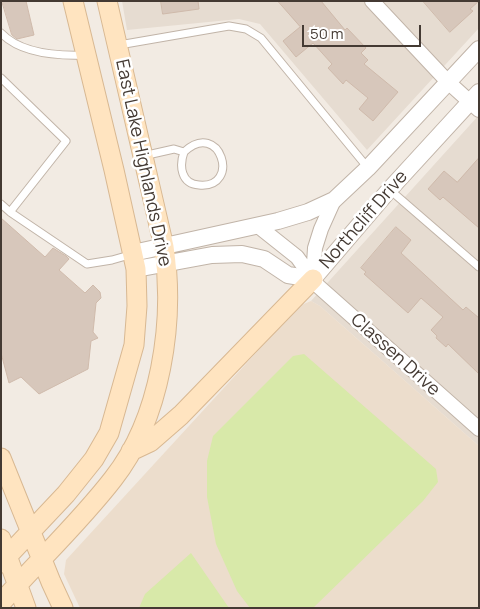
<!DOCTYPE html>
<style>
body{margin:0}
#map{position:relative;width:480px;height:609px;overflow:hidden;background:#f2ebe3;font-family:Manrope,sans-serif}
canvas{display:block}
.frame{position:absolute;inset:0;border:2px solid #443a33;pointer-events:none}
.scale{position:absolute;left:302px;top:25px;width:119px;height:22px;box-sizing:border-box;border:2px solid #443a33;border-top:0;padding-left:6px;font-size:15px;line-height:18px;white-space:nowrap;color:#443a33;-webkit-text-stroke:4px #fff;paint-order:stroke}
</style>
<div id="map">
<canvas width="480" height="609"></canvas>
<div class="frame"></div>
<div class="scale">50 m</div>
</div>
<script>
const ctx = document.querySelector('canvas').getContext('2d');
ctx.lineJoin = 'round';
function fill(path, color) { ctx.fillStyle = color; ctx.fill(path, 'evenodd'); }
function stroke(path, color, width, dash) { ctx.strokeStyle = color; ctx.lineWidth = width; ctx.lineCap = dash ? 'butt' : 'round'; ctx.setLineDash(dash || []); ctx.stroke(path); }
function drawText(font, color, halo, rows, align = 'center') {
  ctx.font = font + ' Manrope,sans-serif'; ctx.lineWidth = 5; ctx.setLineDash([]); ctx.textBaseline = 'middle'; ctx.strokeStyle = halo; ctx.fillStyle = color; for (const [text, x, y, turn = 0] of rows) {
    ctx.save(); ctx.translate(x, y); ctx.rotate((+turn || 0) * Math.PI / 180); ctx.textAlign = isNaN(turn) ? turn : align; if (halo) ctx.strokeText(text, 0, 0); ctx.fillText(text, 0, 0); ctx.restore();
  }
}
fill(new Path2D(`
 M 122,1 L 479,1 L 479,28 L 367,150 L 260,24 L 239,19 L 127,30 Z
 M 479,115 L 479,446 L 320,306 L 311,301 Z`), '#e6dcd1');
fill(new Path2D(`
 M 311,301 L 320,306 L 479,446 L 479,608 L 80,608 L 64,574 L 66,560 L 299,306 Z`), '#ecddcc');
fill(new Path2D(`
 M 304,354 L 436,469 L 438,482 L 423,501 L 313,608 L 250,608 L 237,591 L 216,544 L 207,497 L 207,461 L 213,436 L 293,356 Z
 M 191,553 L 229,608 L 139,608 L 145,594 Z`), '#d8e9a9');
const building = new Path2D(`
 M 2,1 L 26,1 L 34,35 L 17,39 L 12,35 Z
 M 161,1 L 198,1 L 199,9 L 163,14 Z
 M 278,1 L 321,1 L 345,30 L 347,28 L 366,48 L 361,53 L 368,60 L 364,64 L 398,92 L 373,121 L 359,109 L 368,98 L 346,80 L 343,84 L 328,68 L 332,64 L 313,43 L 296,57 L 283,41 L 300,27 Z
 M 423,1 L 479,1 L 470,9 L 473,11 L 450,32 Z
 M 479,158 L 479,228 L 443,197 L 440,200 L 428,189 L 444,171 L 457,182 Z
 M 1,218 L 45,257 L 53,248 L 66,256 L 69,259 L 59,270 L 85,293 L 93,285 L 100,292 L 101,298 L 96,303 L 93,332 L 98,338 L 91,341 L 88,369 L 39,394 L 21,377 L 9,383 L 1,353 Z
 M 396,227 L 411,240 L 401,253 L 463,310 L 466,307 L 479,318 L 479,374 L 448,344 L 446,347 L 436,338 L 437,336 L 431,330 L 443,317 L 421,298 L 408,313 L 364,274 L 366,272 L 361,268 Z`);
fill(building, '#d7c7bb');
stroke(building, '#cfbaab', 1);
const service = new Path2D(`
 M 1,33 C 21,54 57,56 85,55
 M 119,45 L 229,26 L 246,29 L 261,38 L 368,168
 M 1,78 L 66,141 L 10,212
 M 143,156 L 174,149 L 184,152 C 220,118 242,189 199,185 C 181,184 179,166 184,152
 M 390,190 L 479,267
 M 1,204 L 10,212 L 87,264 L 112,260 L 133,254`);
const minor = new Path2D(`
 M 372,1 L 448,82 L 479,110
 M 258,226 L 297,257 L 318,286 L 479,429
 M 313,279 L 315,248 L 321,229 L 334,200`);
const tertiary = new Path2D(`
 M 133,253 L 278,221 L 308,212 L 334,200 L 368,168 L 479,49
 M 136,269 L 212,255 L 242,254 L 264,259 L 288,275 L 313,279 L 390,189 L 479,92`);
const secondary = new Path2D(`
 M 131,451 L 150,442 L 181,415 L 313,279
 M 1,458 L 51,582 L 63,608
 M 1,539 L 26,608
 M 1,563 L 66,494 L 94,459 L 109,433 L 134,345 L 137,306 L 136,269 L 114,170 L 73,1
 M 1,603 C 38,561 79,523 113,479 C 161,418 175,322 164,247 L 107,1`);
stroke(service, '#c1b4a8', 9);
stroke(minor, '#c1b4a8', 16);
stroke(tertiary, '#c1b4a8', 18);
stroke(secondary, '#d8b892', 21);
stroke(service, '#fff', 7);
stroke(minor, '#fff', 14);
stroke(tertiary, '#fff', 16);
stroke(secondary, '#ffe4c0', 19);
drawText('18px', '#443a33', '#fff', [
 ["East Lake Highlands Drive",143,163,78],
 ["Northcliff Drive",364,220,-49],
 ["Classen Drive",395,355,42]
]);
</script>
